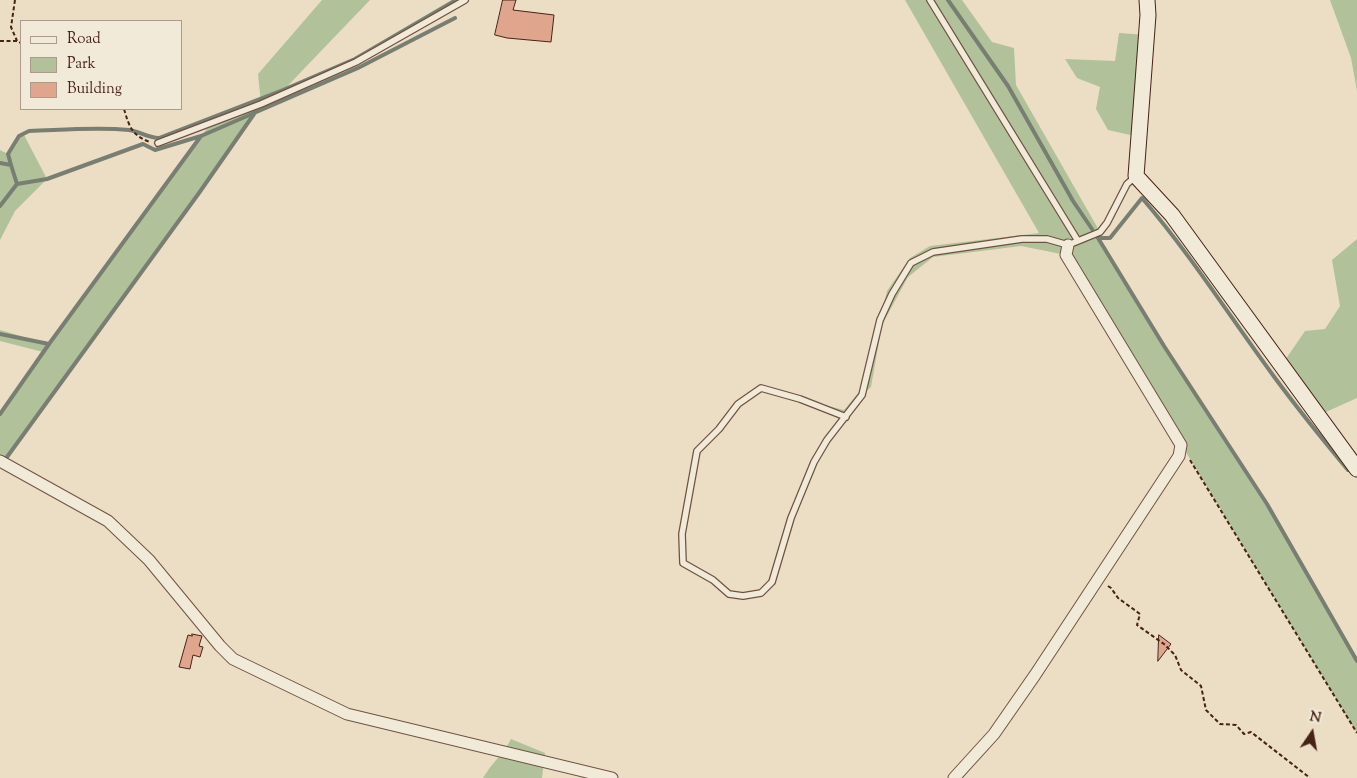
<!DOCTYPE html>
<style>
body{margin:0}
#map{position:relative;width:1357px;height:778px;overflow:hidden;background:#ebdec5;font-family:"Sorts Mill Goudy",serif}
canvas{display:block}
.legend{position:absolute;left:20px;top:20px;width:162px;height:90px;box-sizing:border-box;background:#f2ead9;border:1px solid #ae9a8b;margin:0;padding:6px 9px;list-style:none;font-size:15px;color:#472316}
.legend li{display:flex;align-items:center;gap:10px;height:25px}
.legend b{width:25px;border:1px solid #ae9a8b}
.north{position:absolute;left:1287px;top:708px;width:50px;height:50px;-webkit-text-stroke:4px #f2ead9;paint-order:stroke;rotate:12deg;font-size:14px;font-weight:700;line-height:20px;text-align:center;color:#472316}
.north::after{content:'';display:block;margin:auto;width:18px;height:22px;background:#472316;clip-path:polygon(50% 0,100% 100%,50% 72%,0 100%)}
</style>
<div id="map">
<canvas width="1357" height="778"></canvas>
<ul class="legend">
<li><b style="height:6px;background:#f2ead9"></b>Road</li>
<li><b style="height:14px;background:#b1c29a"></b>Park</li>
<li><b style="height:14px;background:#e0a68d"></b>Building</li>
</ul>
<div class="north">N</div>
</div>
<script>
const ctx = document.querySelector('canvas').getContext('2d');
ctx.lineJoin = 'round';
function fill(path, color) { ctx.fillStyle = color; ctx.fill(path, 'evenodd'); }
function stroke(path, color, width, dash) { ctx.strokeStyle = color; ctx.lineWidth = width; ctx.lineCap = dash ? 'butt' : 'round'; ctx.setLineDash(dash || []); ctx.stroke(path); }
fill(new Path2D(`
 M 322,0 L 370,0 L 276,98 L 261,104 L 199,193 L 0,467 L 0,414 L 43,352 L 0,341 L 0,330 L 49,344 L 211,123 L 261,104 L 258,74 Z
 M 905,0 L 962,0 L 992,42 L 1014,48 L 1016,85 L 1100,232 L 1098,239 L 1166,348 L 1267,504 L 1357,661 L 1357,733 L 1066,255 L 1021,246 L 933,257 L 908,277 L 882,325 L 871,387 L 862,395 L 846,417 L 800,399 L 844,410 L 864,386 L 887,291 L 910,258 L 930,246 L 1039,233 Z
 M 1330,0 L 1357,0 L 1357,91 L 1351,58 Z
 M 1119,33 L 1147,35 L 1139,137 L 1108,130 L 1096,109 L 1100,87 L 1077,78 L 1065,59 L 1115,61 Z
 M 24,135 L 47,179 L 15,211 L 0,240 L 0,150 L 8,154 L 19,136 Z
 M 1357,239 L 1357,398 L 1317,416 L 1281,366 L 1305,331 L 1325,329 L 1340,306 L 1332,260 Z
 M 511,739 L 545,753 L 542,778 L 483,778 C 491,764 503,754 511,739 Z`), '#b1c29a');
stroke(new Path2D(`
 M 948,0 L 1008,86 L 1073,201 L 1092,229
 M 0,163 L 11,165 L 17,184 L 0,206
 M 11,165 L 8,154 L 19,136 L 29,131 C 62,130 96,127 129,130 C 139,131 147,138 159,138 L 283,90 L 355,59 L 456,0
 M 17,184 L 47,179 L 143,144 L 155,150 L 201,136 L 358,68 L 455,18
 M 0,334 L 49,344 L 201,136
 M 0,414 L 49,344
 M 7,457 L 199,193 L 254,114
 M 1348,470 C 1323,440 1298,409 1275,378 C 1230,317 1191,255 1142,198 L 1110,238 L 1098,238 L 1164,346 L 1267,504 L 1357,661`), '#787f72', 4);
const building = new Path2D(`
 M 503,0 L 516,0 L 513,10 L 554,15 L 551,42 L 507,38 L 495,35 Z
 M 192,634 L 202,636 L 199,646 L 203,647 L 200,657 L 193,655 L 190,669 L 179,667 L 188,635 L 192,636 Z
 M 1159,635 L 1171,644 L 1158,661 Z`);
fill(building, '#e0a68d');
stroke(building, '#472316', 1);
const lane = new Path2D(`
 M 930,0 L 1078,241
 M 158,143 L 261,104 L 356,62 L 465,0
 M 846,417 L 800,399 L 761,388 L 738,404 L 719,429 L 697,451 L 682,534 L 683,563 L 713,580 L 729,594 L 743,596 L 761,593 L 772,582 L 791,518 L 814,462 L 827,440 L 862,395 L 880,320 L 892,294 L 911,263 L 933,252 L 1022,239 L 1047,239 L 1068,245 L 1078,241 L 1100,232 L 1107,223 L 1127,184 L 1135,177`);
const street = new Path2D(`
 M 0,461 L 108,521 L 149,560 L 220,646 L 233,659 L 347,714 L 612,778
 M 954,778 L 994,734 L 1035,675 L 1179,456 L 1181,445 L 1066,255 L 1068,245`);
const secondary = new Path2D(`
 M 1147,0 L 1148,15 L 1136,176 L 1172,215 L 1357,469`);
stroke(lane, '#705242', 8);
stroke(street, '#705242', 13);
stroke(secondary, '#472316', 17);
stroke(new Path2D(`
 M 15,0 L 11,27 L 17,41
 M 0,41 L 17,41 L 21,43
 M 124,109 C 129,126 132,136 150,142
 M 1190,460 L 1357,733
 M 1108,586 L 1111,588 L 1118,598 L 1140,614 L 1137,625 L 1164,644 L 1175,655 L 1181,670 L 1201,686 L 1206,710 L 1220,724 L 1236,725 L 1244,734 L 1251,732 L 1310,778`), '#472316', 2, [4, 2.5]);
stroke(lane, '#f2ead9', 5.5);
stroke(street, '#f2ead9', 11);
stroke(secondary, '#f2ead9', 15);
</script>
